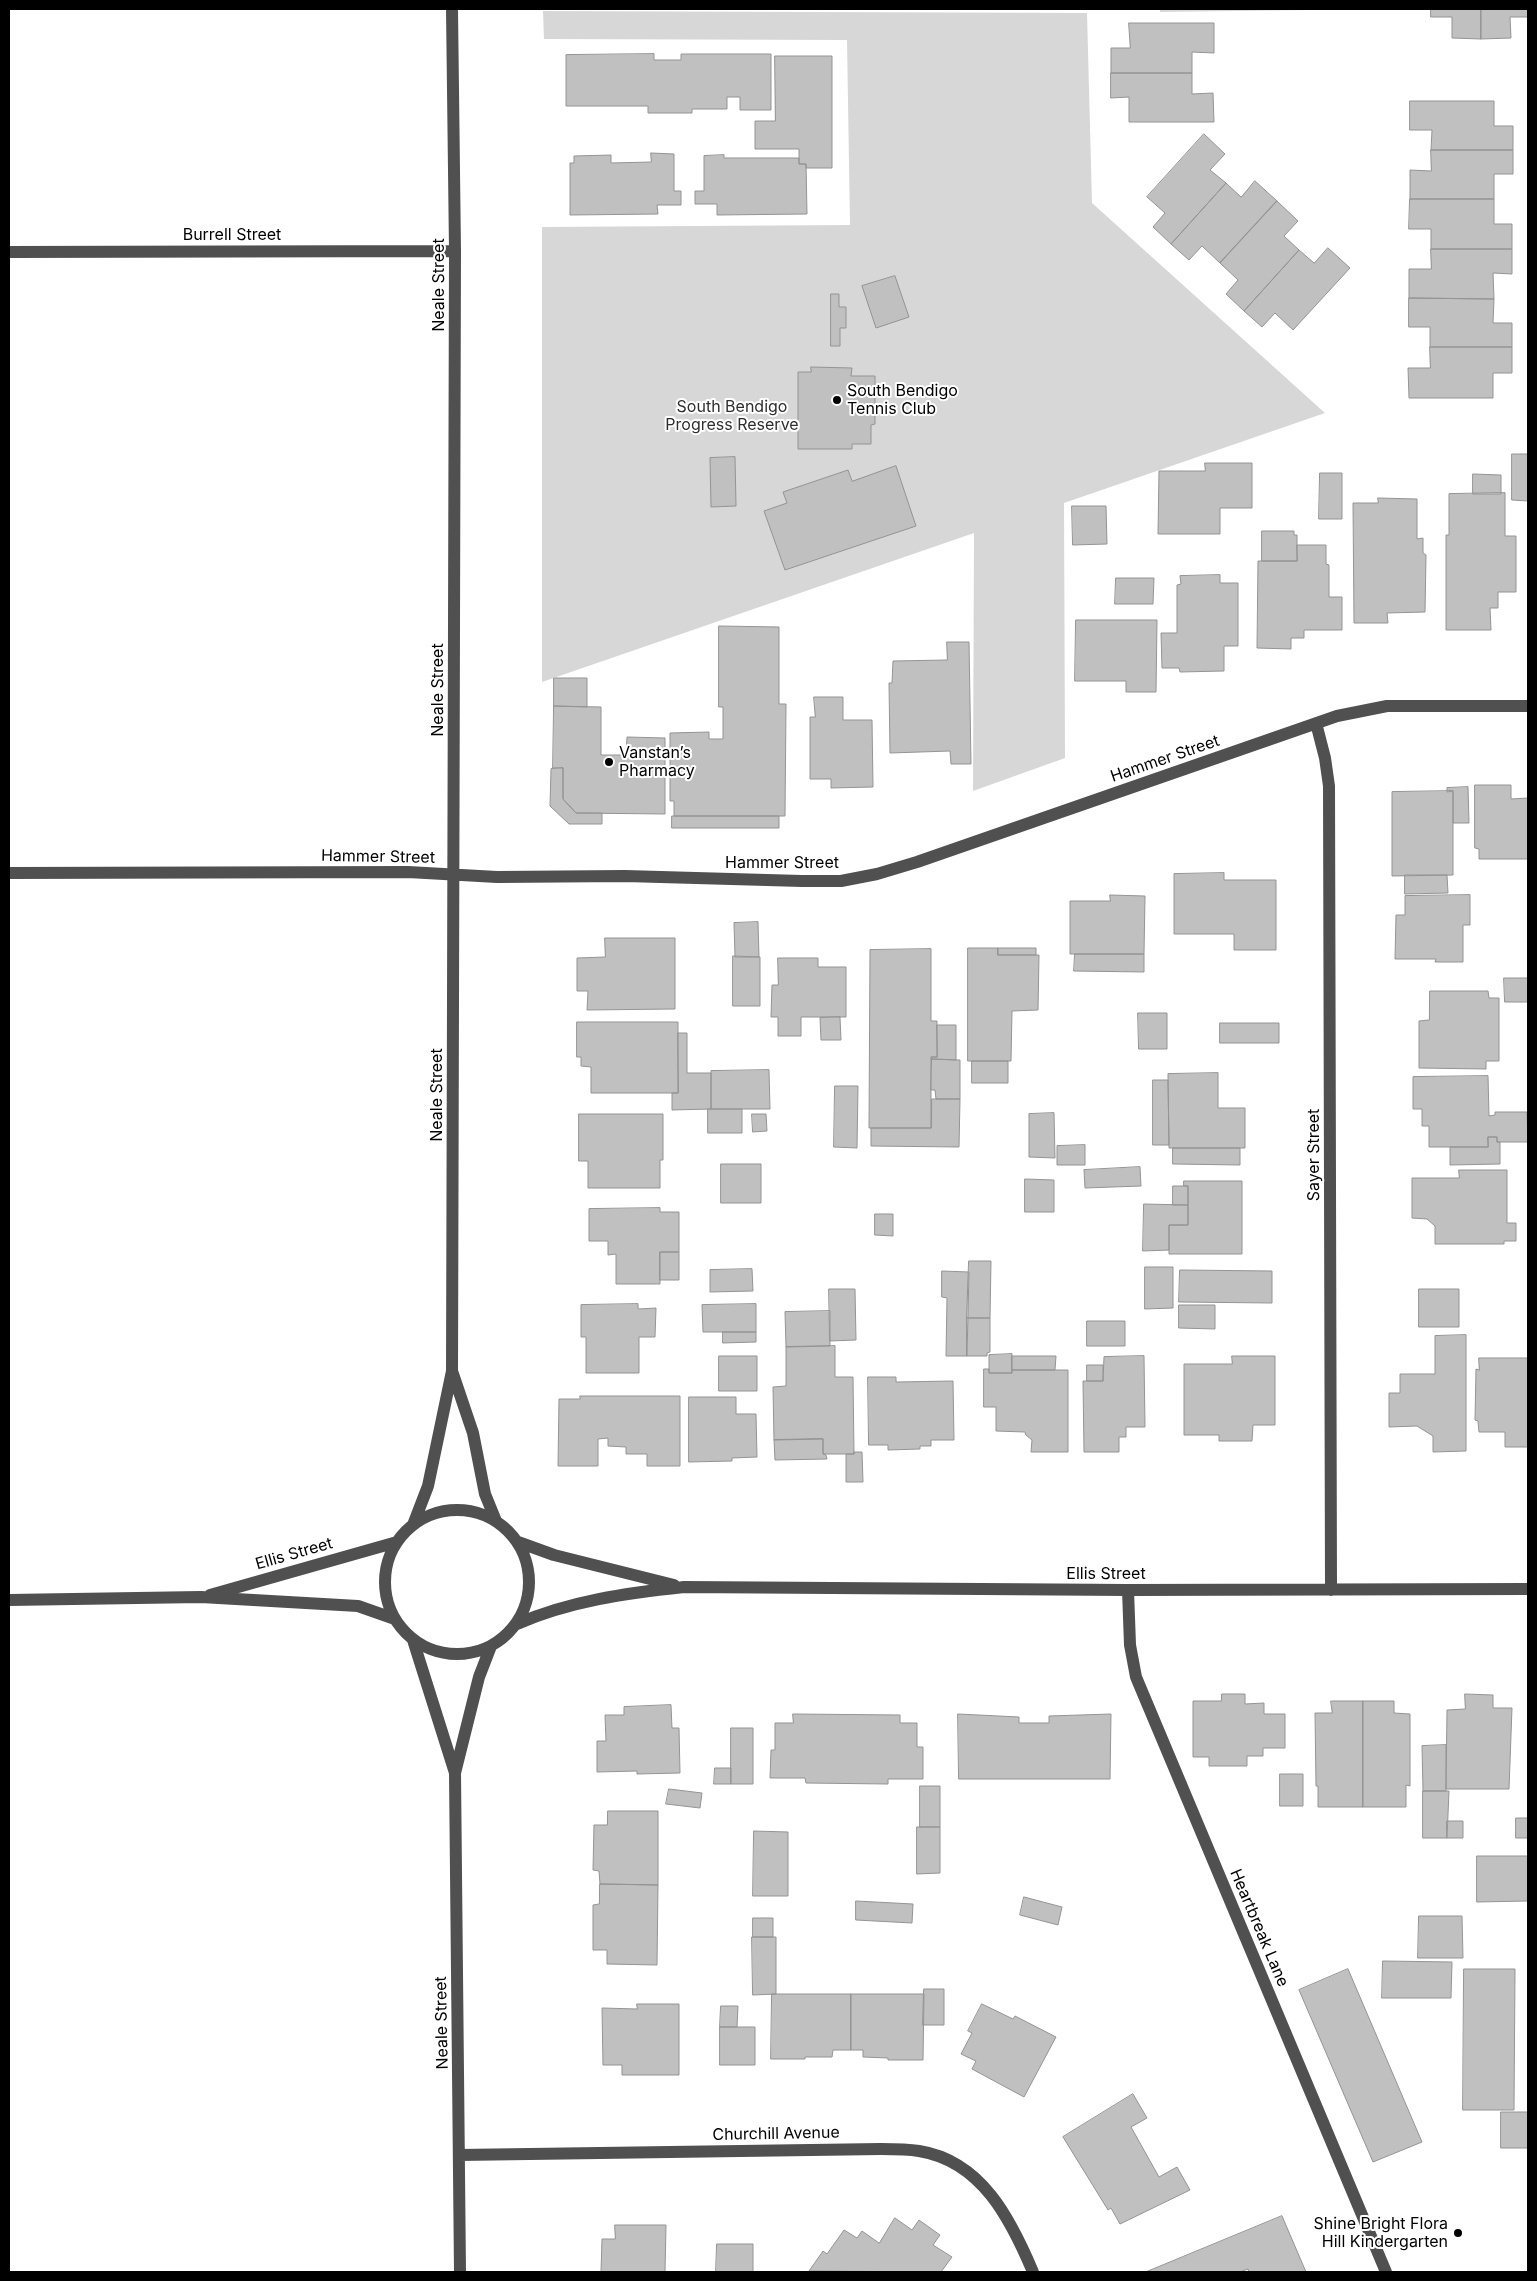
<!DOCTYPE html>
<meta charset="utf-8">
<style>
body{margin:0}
#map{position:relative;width:1537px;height:2281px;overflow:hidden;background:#fff;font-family:Inter,sans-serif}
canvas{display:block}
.frame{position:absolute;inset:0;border:10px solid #000;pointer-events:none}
</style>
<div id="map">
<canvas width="1537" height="2281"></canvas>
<div class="frame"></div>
</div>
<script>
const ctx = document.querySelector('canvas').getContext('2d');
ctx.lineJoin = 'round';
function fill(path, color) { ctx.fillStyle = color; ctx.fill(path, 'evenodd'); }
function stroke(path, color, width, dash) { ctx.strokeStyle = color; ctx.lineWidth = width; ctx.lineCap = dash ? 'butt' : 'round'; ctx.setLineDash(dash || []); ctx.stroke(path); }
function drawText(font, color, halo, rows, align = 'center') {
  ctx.font = font + ' Inter,sans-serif'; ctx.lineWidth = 4; ctx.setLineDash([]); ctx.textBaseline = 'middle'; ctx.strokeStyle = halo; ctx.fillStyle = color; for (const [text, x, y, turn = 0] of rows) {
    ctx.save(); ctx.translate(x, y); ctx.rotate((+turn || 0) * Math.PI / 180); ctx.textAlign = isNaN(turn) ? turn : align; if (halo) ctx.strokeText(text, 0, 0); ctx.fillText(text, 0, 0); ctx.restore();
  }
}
fill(new Path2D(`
 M 1160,9 L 1309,9 L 1309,10 L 1160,12 Z
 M 543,11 L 1087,13 L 1092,203 L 1325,413 L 1064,503 L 1065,758 L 973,791 L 974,533 L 542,682 L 542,227 L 850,225 L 847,40 L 544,39 Z`), '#d7d7d7');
const building = new Path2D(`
 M 1431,9 L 1481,9 L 1481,39 L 1452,38 L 1452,17 L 1431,17 Z
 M 1481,9 L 1528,9 L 1528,17 L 1510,17 L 1511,38 L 1481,39 Z
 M 1129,23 L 1214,23 L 1214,53 L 1192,52 L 1192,73 L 1111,73 L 1111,48 L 1130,48 Z
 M 654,54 L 654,60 L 681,60 L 681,54 L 771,54 L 771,110 L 740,110 L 740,97 L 727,97 L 727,109 L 692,109 L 692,113 L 648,113 L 648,106 L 566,106 L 566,55 Z
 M 775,56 L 832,56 L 832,168 L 806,168 L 806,164 L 799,164 L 799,149 L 755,149 L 755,121 L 775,121 Z
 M 1111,73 L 1192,73 L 1192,94 L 1213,93 L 1214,122 L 1129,122 L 1129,97 L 1111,98 Z
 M 1410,101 L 1494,101 L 1494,126 L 1513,126 L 1513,150 L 1431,150 L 1432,130 L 1410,130 Z
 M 1204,134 L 1225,154 L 1210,170 L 1226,183 L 1171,244 L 1153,227 L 1165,213 L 1147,197 Z
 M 1431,150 L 1513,150 L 1513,174 L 1494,174 L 1494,199 L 1410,199 L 1410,170 L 1431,171 Z
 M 651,153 L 674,154 L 674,191 L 681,191 L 681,205 L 657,205 L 658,214 L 570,215 L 570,163 L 574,163 L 574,156 L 611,155 L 611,163 L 651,162 Z
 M 724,155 L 724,158 L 799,158 L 799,164 L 806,164 L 807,214 L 717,215 L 717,204 L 695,204 L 695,191 L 704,191 L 704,156 Z
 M 1255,181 L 1277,201 L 1220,263 L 1202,246 L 1189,260 L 1171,244 L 1226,183 L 1241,197 Z
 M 1410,199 L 1494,199 L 1494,224 L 1512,224 L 1512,249 L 1431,249 L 1431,229 L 1409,229 Z
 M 1277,201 L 1298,221 L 1284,236 L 1299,250 L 1244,311 L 1226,294 L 1238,280 L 1220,263 Z
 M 1328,248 L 1350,268 L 1293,330 L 1275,313 L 1262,327 L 1244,311 L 1299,250 L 1314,263 Z
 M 1431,249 L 1512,249 L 1512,274 L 1493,273 L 1494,299 L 1409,298 L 1409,269 L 1431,269 Z
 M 895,276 L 909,317 L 876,328 L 862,286 Z
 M 831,294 L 839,294 L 839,307 L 846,307 L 846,328 L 840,328 L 840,346 L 831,346 Z
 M 1409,298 L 1494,299 L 1493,323 L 1512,323 L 1512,347 L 1430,347 L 1430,327 L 1409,327 Z
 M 1430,347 L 1512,347 L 1512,373 L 1493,373 L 1493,398 L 1409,398 L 1408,368 L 1430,368 Z
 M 811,367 L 852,368 L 851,376 L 875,376 L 875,424 L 871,425 L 871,444 L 852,444 L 852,449 L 798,449 L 798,372 L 811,372 Z
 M 1512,454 L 1528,454 L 1528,501 L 1512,500 Z
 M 735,457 L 736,506 L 711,507 L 710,458 Z
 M 1205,463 L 1252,463 L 1252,508 L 1220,508 L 1220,534 L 1158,534 L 1159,471 L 1205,471 Z
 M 896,466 L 916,526 L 785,570 L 764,511 L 787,503 L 783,492 L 848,470 L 852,481 Z
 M 1320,473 L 1342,473 L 1342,519 L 1319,519 Z
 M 1473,474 L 1501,475 L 1501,494 L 1473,494 Z
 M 1505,493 L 1505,536 L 1516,536 L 1516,592 L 1498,592 L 1498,608 L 1490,608 L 1491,630 L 1446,630 L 1446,535 L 1449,535 L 1449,494 Z
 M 1378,498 L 1417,499 L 1417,539 L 1423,538 L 1423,553 L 1426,555 L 1425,612 L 1387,613 L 1388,623 L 1354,623 L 1353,503 L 1378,503 Z
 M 1072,506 L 1106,506 L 1107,544 L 1073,545 Z
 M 1262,531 L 1294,531 L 1294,535 L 1297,535 L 1297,561 L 1262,561 Z
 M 1297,545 L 1326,545 L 1326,564 L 1329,565 L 1329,597 L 1342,597 L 1342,630 L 1304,630 L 1304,638 L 1291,638 L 1291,649 L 1257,648 L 1258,561 L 1297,561 Z
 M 1220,575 L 1220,583 L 1238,583 L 1238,646 L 1224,646 L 1224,671 L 1180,672 L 1179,668 L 1162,668 L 1161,633 L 1177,633 L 1177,585 L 1181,584 L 1180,576 Z
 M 1116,578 L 1154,578 L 1153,604 L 1115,604 Z
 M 1076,620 L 1157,620 L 1156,692 L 1126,692 L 1126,681 L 1075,681 Z
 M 719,626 L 779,627 L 779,704 L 786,704 L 785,816 L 674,816 L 674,801 L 670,801 L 670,733 L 709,732 L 709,739 L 723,739 L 723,707 L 719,707 Z
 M 947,642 L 969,642 L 971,764 L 951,764 L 950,751 L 890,753 L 889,683 L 892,683 L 893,661 L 947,660 Z
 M 554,678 L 587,678 L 587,707 L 554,706 Z
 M 814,697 L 843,697 L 843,720 L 872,720 L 873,787 L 831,788 L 831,779 L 810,779 L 810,717 L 815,717 Z
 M 554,706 L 601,707 L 601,755 L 626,755 L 627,737 L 665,738 L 665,814 L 576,813 L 563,799 L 563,768 L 553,768 Z
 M 563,768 L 563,799 L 576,813 L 602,813 L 602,824 L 569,824 L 550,806 L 551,769 Z
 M 1475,785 L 1511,785 L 1511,799 L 1528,798 L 1528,859 L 1479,859 L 1479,849 L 1475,848 Z
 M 1468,787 L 1469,823 L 1453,823 L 1453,791 L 1447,792 L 1447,788 Z
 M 1453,791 L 1453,875 L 1392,876 L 1392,792 Z
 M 672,816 L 779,816 L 779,828 L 672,828 Z
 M 1224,873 L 1224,880 L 1276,880 L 1276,950 L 1234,950 L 1234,934 L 1174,934 L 1174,874 Z
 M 1405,875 L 1447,875 L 1448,893 L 1405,894 Z
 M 1110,895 L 1145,896 L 1144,954 L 1070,954 L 1070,901 L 1110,901 Z
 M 1470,895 L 1470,925 L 1463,925 L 1463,962 L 1435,962 L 1436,959 L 1395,959 L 1396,915 L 1405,915 L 1405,896 Z
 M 758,922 L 759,957 L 735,957 L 734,923 Z
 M 605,938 L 675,938 L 675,1009 L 587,1010 L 588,991 L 577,991 L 577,958 L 605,957 Z
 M 968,948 L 998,948 L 998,955 L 1039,955 L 1038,1010 L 1012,1011 L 1011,1061 L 968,1061 Z
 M 998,948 L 1036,948 L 1036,955 L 998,955 Z
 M 931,949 L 931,1021 L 937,1021 L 937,1057 L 931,1057 L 931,1128 L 869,1128 L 870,950 Z
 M 1075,954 L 1144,954 L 1144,972 L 1074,971 Z
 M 733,956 L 760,957 L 760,1006 L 733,1006 Z
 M 778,958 L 818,958 L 818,967 L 846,967 L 846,1017 L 801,1017 L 801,1036 L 778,1036 L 778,1017 L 771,1017 L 772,985 L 778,985 Z
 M 1504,978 L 1528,978 L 1528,1002 L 1505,1002 Z
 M 1430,991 L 1488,991 L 1489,998 L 1499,998 L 1499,1061 L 1486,1061 L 1486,1069 L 1419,1068 L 1419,1021 L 1429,1020 Z
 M 1138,1013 L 1167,1013 L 1167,1049 L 1139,1049 Z
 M 840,1017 L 841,1040 L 821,1040 L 820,1018 Z
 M 577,1022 L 678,1022 L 678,1093 L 591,1093 L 591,1067 L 581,1066 L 581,1057 L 577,1057 Z
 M 1220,1023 L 1279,1023 L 1279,1043 L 1220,1043 Z
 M 937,1025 L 956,1025 L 956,1060 L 932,1059 L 931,1057 L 937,1057 Z
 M 678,1033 L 687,1033 L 687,1073 L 711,1073 L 711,1109 L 672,1110 L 672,1093 L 678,1093 Z
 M 932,1059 L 960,1060 L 960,1099 L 936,1099 L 935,1090 L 931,1090 Z
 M 972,1061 L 1008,1061 L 1008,1083 L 972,1083 Z
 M 769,1070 L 770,1109 L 711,1109 L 711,1071 Z
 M 1218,1073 L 1218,1108 L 1245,1108 L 1245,1148 L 1169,1148 L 1168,1074 Z
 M 1488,1076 L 1489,1116 L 1495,1115 L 1495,1112 L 1527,1112 L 1528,1142 L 1497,1142 L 1497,1137 L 1488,1137 L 1488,1147 L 1429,1147 L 1429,1126 L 1422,1126 L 1422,1109 L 1413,1109 L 1413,1077 Z
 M 1153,1080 L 1168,1080 L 1169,1145 L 1153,1145 Z
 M 835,1086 L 858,1086 L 857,1148 L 834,1147 Z
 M 932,1099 L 960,1099 L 959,1147 L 871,1146 L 871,1128 L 931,1128 Z
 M 708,1109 L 742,1109 L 742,1133 L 708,1133 Z
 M 1054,1113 L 1055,1158 L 1029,1157 L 1029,1114 Z
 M 579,1114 L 663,1114 L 663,1160 L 660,1160 L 660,1188 L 588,1188 L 588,1161 L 579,1161 Z
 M 752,1114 L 766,1114 L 767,1131 L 753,1132 Z
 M 1488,1137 L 1497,1137 L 1497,1142 L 1500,1142 L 1500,1164 L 1450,1165 L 1450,1147 L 1488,1147 Z
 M 1085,1145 L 1085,1165 L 1057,1165 L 1057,1146 Z
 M 1173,1148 L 1240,1148 L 1240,1165 L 1173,1164 Z
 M 721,1164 L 761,1164 L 761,1203 L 721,1203 Z
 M 1140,1167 L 1141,1186 L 1085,1188 L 1084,1170 Z
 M 1459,1170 L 1507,1170 L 1507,1223 L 1516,1223 L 1516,1241 L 1504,1241 L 1504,1244 L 1435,1244 L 1435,1226 L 1427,1219 L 1412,1218 L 1412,1178 L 1459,1178 Z
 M 1025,1179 L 1054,1180 L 1054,1212 L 1025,1212 Z
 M 1184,1181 L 1242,1181 L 1242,1254 L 1169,1254 L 1169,1225 L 1188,1225 L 1188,1186 L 1184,1186 Z
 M 1173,1186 L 1188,1186 L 1188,1205 L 1173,1205 Z
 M 1144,1204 L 1188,1205 L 1188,1225 L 1169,1225 L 1169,1250 L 1143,1251 Z
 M 660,1208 L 660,1212 L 679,1212 L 679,1252 L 660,1252 L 660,1284 L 616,1284 L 616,1254 L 608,1255 L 608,1241 L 589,1241 L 589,1209 Z
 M 875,1214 L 893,1214 L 893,1236 L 875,1235 Z
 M 660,1252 L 679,1252 L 679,1280 L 660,1280 Z
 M 969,1261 L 991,1261 L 990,1318 L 967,1318 Z
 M 1145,1267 L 1173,1267 L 1173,1308 L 1145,1309 Z
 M 752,1269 L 753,1291 L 710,1292 L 710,1270 Z
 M 1180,1270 L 1272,1271 L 1272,1303 L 1179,1302 Z
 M 942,1271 L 969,1272 L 967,1356 L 946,1356 L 947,1298 L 942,1297 Z
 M 829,1289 L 855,1289 L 856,1340 L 830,1341 Z
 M 1419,1289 L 1459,1289 L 1459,1327 L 1419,1327 Z
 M 638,1304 L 638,1309 L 656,1308 L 655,1337 L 639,1337 L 639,1373 L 586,1373 L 586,1337 L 581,1337 L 581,1305 Z
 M 756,1304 L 756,1332 L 703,1332 L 702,1305 Z
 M 1179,1305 L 1215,1305 L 1215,1329 L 1179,1328 Z
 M 830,1311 L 830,1346 L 786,1347 L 785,1312 Z
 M 967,1318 L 990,1318 L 990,1352 L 987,1353 L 987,1356 L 967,1356 Z
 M 1087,1321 L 1125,1321 L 1125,1346 L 1087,1346 Z
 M 723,1332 L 756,1332 L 756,1342 L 723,1343 Z
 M 1466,1335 L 1466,1451 L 1433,1452 L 1433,1436 L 1417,1426 L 1389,1427 L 1389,1393 L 1400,1393 L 1400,1374 L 1435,1374 L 1435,1336 Z
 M 835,1346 L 835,1377 L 853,1377 L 854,1454 L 823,1454 L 823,1439 L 774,1440 L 773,1387 L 786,1386 L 786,1347 Z
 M 1012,1354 L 1012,1373 L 989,1373 L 989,1355 Z
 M 719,1356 L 757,1356 L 757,1391 L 719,1391 Z
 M 1012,1356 L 1056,1356 L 1055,1370 L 1012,1370 Z
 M 1144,1356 L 1145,1427 L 1126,1427 L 1126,1437 L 1119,1437 L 1119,1452 L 1084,1452 L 1083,1381 L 1103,1381 L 1104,1357 Z
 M 1232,1356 L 1275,1356 L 1275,1425 L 1253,1425 L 1252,1441 L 1219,1441 L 1219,1435 L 1184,1435 L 1184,1364 L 1232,1364 Z
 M 1479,1358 L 1528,1358 L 1528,1447 L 1505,1447 L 1505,1432 L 1479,1432 L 1478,1421 L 1475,1420 L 1476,1369 L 1479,1370 Z
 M 1087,1365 L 1103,1365 L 1103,1381 L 1087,1381 Z
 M 984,1369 L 989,1369 L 989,1373 L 1012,1373 L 1012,1370 L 1068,1370 L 1068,1452 L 1031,1452 L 1032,1440 L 1026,1435 L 1025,1432 L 996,1431 L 996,1407 L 984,1407 Z
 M 868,1377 L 896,1377 L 896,1382 L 953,1381 L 954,1440 L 931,1440 L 931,1446 L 920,1446 L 920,1449 L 888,1450 L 888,1445 L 869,1445 Z
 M 580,1396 L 680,1396 L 680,1466 L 647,1466 L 647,1454 L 626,1454 L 626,1447 L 608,1446 L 608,1438 L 598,1439 L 598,1466 L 558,1466 L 559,1399 L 580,1399 Z
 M 689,1397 L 736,1397 L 736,1414 L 756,1414 L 757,1457 L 732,1458 L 732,1461 L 689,1462 Z
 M 823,1439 L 823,1454 L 826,1455 L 827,1459 L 775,1460 L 774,1440 Z
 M 854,1452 L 862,1452 L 863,1482 L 846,1482 L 846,1454 L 854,1454 Z
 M 1222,1694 L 1245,1694 L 1245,1704 L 1264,1703 L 1264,1714 L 1285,1714 L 1285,1748 L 1263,1748 L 1263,1756 L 1247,1756 L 1247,1766 L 1209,1766 L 1209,1757 L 1193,1757 L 1193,1701 L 1221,1701 Z
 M 1465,1694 L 1493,1695 L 1493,1708 L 1512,1708 L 1509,1789 L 1446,1789 L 1447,1710 L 1465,1709 Z
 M 1331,1701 L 1363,1701 L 1363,1807 L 1318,1807 L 1318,1786 L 1316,1786 L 1315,1713 L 1332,1713 Z
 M 1363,1701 L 1394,1701 L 1394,1713 L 1410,1714 L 1410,1786 L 1406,1785 L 1406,1807 L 1363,1807 Z
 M 671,1705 L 672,1728 L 679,1728 L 680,1773 L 637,1774 L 637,1771 L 597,1772 L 597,1741 L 606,1741 L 605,1715 L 624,1715 L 624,1707 Z
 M 793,1714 L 900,1715 L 900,1723 L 917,1723 L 917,1747 L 923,1747 L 923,1779 L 888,1779 L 888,1784 L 806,1783 L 805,1778 L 770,1778 L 771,1750 L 775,1750 L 775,1723 L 793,1723 Z
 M 958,1714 L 1019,1717 L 1019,1723 L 1049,1723 L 1049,1716 L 1111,1714 L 1110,1779 L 959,1779 Z
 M 731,1728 L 753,1728 L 753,1784 L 731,1784 Z
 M 1446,1745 L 1446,1791 L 1423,1791 L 1422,1746 Z
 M 715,1768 L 731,1768 L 731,1784 L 714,1784 Z
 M 1280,1774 L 1303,1774 L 1303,1806 L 1280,1806 Z
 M 920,1786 L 940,1786 L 940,1827 L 920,1827 Z
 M 669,1789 L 702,1793 L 700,1808 L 666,1804 Z
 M 1423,1791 L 1449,1791 L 1447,1838 L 1423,1838 Z
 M 608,1811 L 658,1811 L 658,1885 L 600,1884 L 599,1871 L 593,1870 L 594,1825 L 607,1825 Z
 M 1516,1818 L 1528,1818 L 1528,1838 L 1516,1838 Z
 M 1447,1821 L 1463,1821 L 1463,1838 L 1447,1838 Z
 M 917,1827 L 940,1827 L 940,1873 L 917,1874 Z
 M 754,1831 L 788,1832 L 788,1896 L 753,1896 Z
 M 1477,1856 L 1528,1856 L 1528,1901 L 1477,1902 Z
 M 600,1884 L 658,1885 L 657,1965 L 607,1964 L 607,1950 L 593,1950 L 593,1905 L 599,1904 Z
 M 1024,1897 L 1062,1907 L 1058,1925 L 1020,1915 Z
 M 856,1901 L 913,1904 L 912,1923 L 856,1920 Z
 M 1419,1916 L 1462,1916 L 1463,1958 L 1418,1958 Z
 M 753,1918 L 773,1918 L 773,1937 L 753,1937 Z
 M 752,1937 L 776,1937 L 776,1994 L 753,1995 Z
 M 1383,1961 L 1452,1962 L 1451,1998 L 1382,1998 Z
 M 1348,1969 L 1422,2142 L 1373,2162 L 1299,1990 Z
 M 1464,1969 L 1515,1969 L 1514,2110 L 1463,2110 Z
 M 924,1989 L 944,1989 L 944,2025 L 923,2025 Z
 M 772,1994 L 851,1994 L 851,2050 L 833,2050 L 832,2057 L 805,2057 L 805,2059 L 771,2059 Z
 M 851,1994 L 924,1994 L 923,2060 L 888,2060 L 888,2058 L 863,2057 L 863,2050 L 851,2050 Z
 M 637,2004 L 679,2004 L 679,2075 L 622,2075 L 622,2065 L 603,2065 L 602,2008 L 637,2009 Z
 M 982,2004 L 1013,2019 L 1015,2016 L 1056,2037 L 1024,2097 L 972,2069 L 976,2061 L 961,2054 L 972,2033 L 968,2031 Z
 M 721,2006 L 738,2006 L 737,2027 L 720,2027 Z
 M 720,2027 L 755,2027 L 755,2065 L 720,2065 Z
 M 1133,2094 L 1147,2118 L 1131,2127 L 1159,2177 L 1177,2167 L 1190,2190 L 1120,2224 L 1111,2208 L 1108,2210 L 1063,2137 Z
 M 1501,2112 L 1528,2112 L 1528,2148 L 1501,2148 Z
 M 1282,2216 L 1306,2272 L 1249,2272 L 1248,2269 L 1240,2272 L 1146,2272 Z
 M 895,2218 L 912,2230 L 919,2220 L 940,2235 L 933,2245 L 952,2257 L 941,2272 L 809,2271 L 823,2251 L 827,2254 L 844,2230 L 857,2238 L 862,2231 L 879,2243 Z
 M 615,2225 L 666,2225 L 665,2272 L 601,2272 L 602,2239 L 615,2239 Z
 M 717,2244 L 753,2244 L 753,2272 L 716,2272 Z`);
fill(building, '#c0c0c0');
stroke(building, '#949494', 1);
stroke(new Path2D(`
 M 9,252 L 455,251
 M 1316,723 L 1325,758 L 1329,786 L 1331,1590
 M 9,873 L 408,872 L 497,877 L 625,876 L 802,881 L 841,881 L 877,874 L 917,862 L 1337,716 L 1387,706 L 1528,706
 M 452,1371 L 473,1433 L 485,1494 L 496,1521
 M385 1582a72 72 0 1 1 144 0a72 72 0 1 1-144 0Z
 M 413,1525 L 428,1486 L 452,1371 L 455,251 L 452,9
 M 518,1542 L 554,1555 L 674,1585
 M 1128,1590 L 1130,1645 L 1136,1677 L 1386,2272
 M 210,1595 L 397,1542
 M 9,1600 L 201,1597 L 358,1606 L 395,1619
 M 517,1624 C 569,1601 627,1593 684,1587 L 1128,1590 L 1528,1589
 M 413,1640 L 455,1773
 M 459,2155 L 881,2149 C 893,2149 907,2149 919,2151 C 982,2161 1011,2220 1033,2272
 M 460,2272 L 455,1773 L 479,1677 L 491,1646`), '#505050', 12);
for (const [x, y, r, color] of [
 [837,400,5,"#000"],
 [609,762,5,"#000"],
 [1458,2233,5,"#000"]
]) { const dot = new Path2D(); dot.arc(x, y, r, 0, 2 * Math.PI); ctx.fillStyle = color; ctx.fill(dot); stroke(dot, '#fff', 2); }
drawText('16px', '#000', '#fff', [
 ["Burrell Street",232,235],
 ["Neale Street",439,285,-90],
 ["Neale Street",438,690,-90],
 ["Hammer Street",1165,759,-19],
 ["Hammer Street",378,857,1],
 ["Hammer Street",782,863],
 ["Neale Street",437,1095,-90],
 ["Sayer Street",1314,1155,-90],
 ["Ellis Street",294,1554,-16],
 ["Ellis Street",1106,1574],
 ["Heartbreak Lane",1259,1928,67],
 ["Neale Street",442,2023,-91],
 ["Churchill Avenue",776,2134,-1]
]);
drawText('16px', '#000', '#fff', [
 ["South Bendigo",847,391],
 ["Tennis Club",847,409],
 ["Vanstan’s",619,753],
 ["Pharmacy",619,771],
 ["Shine Bright Flora",1448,2224,"right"],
 ["Hill Kindergarten",1448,2242,"right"]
], 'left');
drawText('16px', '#2e2e2e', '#fff', [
 ["South Bendigo",732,407],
 ["Progress Reserve",732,425]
]);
</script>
